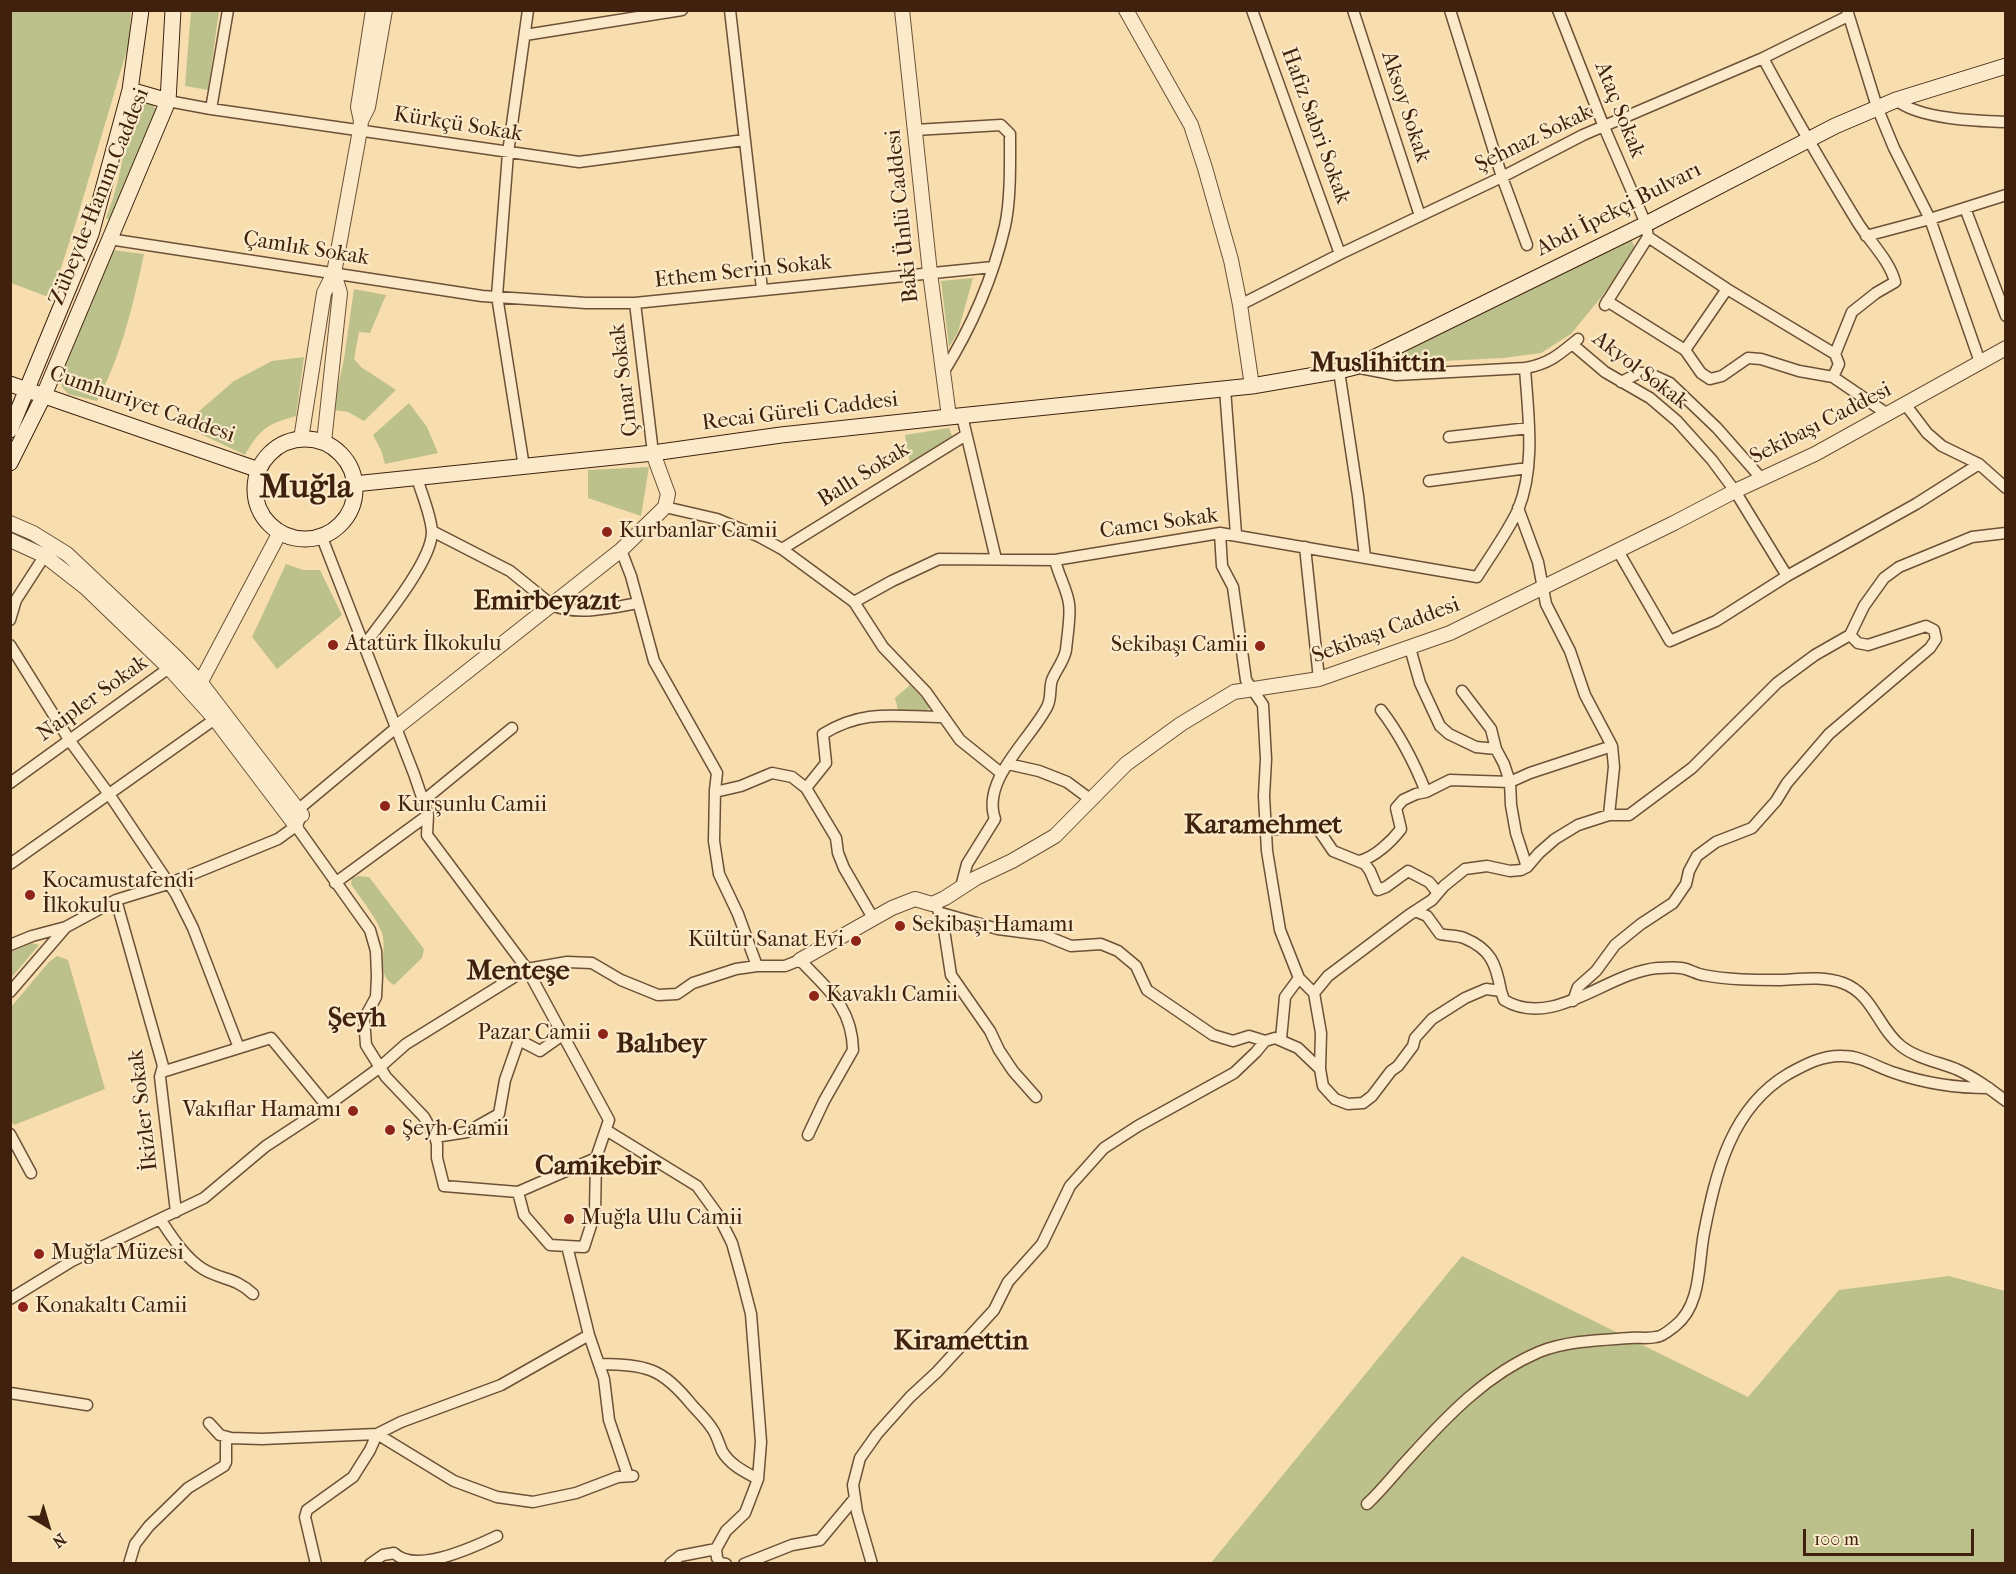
<!DOCTYPE html>
<meta charset="utf-8">
<style>
body{margin:0}
#map{position:relative;width:2016px;height:1574px;overflow:hidden;background:#f8deae;font-family:"IM FELL French Canon",serif}
canvas{display:block}
.frame{position:absolute;inset:0;border:12px solid #3f210e;pointer-events:none}
.north{position:absolute;left:18px;top:1496px;width:60px;height:60px;-webkit-text-stroke:4px #faeaca;paint-order:stroke;rotate:142deg;font-size:16px;font-weight:700;line-height:24px;text-align:center;color:#3f210e}
.north::after{content:'';display:block;margin:auto;width:21px;height:27px;background:#3f210e;clip-path:polygon(50% 0,100% 100%,50% 72%,0 100%)}
.scale{position:absolute;left:1803px;top:1529px;width:171px;height:27px;box-sizing:border-box;border:3px solid #3f210e;border-top:0;padding-left:8px;font-size:18px;line-height:21px;white-space:nowrap;color:#3f210e;-webkit-text-stroke:4px #faeaca;paint-order:stroke}
</style>
<div id="map">
<canvas width="2016" height="1574"></canvas>
<div class="frame"></div>
<div class="north">N</div>
<div class="scale">100 m</div>
</div>
<script>
const ctx = document.querySelector('canvas').getContext('2d');
ctx.lineJoin = 'round';
function fill(path, color) { ctx.fillStyle = color; ctx.fill(path, 'evenodd'); }
function stroke(path, color, width, dash) { ctx.strokeStyle = color; ctx.lineWidth = width; ctx.lineCap = dash ? 'butt' : 'round'; ctx.setLineDash(dash || []); ctx.stroke(path); }
function drawText(font, color, halo, rows, align = 'center') {
  ctx.font = font + ' "IM FELL French Canon",serif'; ctx.lineWidth = 4.5; ctx.setLineDash([]); ctx.textBaseline = 'middle'; ctx.strokeStyle = halo; ctx.fillStyle = color; for (const [text, x, y, turn = 0] of rows) {
    ctx.save(); ctx.translate(x, y); ctx.rotate((+turn || 0) * Math.PI / 180); ctx.textAlign = isNaN(turn) ? turn : align; if (halo) ctx.strokeText(text, 0, 0); ctx.fillText(text, 0, 0); ctx.restore();
  }
}
fill(new Path2D(`
 M 10,11 L 131,11 L 129,43 L 76,222 L 51,298 L 11,283 Z
 M 191,11 L 219,11 L 208,90 L 185,86 Z
 M 136,101 L 151,103 L 157,110 L 109,220 L 106,218 C 120,183 125,148 130,111 L 131,104 Z
 M 1630,236 L 1635,248 L 1616,279 L 1571,334 L 1541,353 L 1504,358 L 1382,364 Z
 M 112,250 L 144,254 C 134,302 121,357 97,401 L 68,394 L 62,387 L 61,374 Z
 M 973,278 L 958,332 L 949,347 L 941,281 Z
 M 354,289 L 386,295 L 370,333 L 359,332 L 354,359 L 361,367 L 396,390 L 364,421 L 348,412 L 333,410 L 344,359 Z
 M 304,357 L 296,416 C 267,424 260,429 245,455 L 190,429 L 197,413 L 234,381 L 272,361 Z
 M 409,403 L 427,427 L 438,453 L 385,464 L 381,450 L 373,435 Z
 M 949,428 L 953,438 L 910,464 L 905,435 Z
 M 649,467 L 641,516 L 588,498 L 588,470 Z
 M 286,564 L 303,570 L 320,570 L 342,615 L 277,669 L 252,637 Z
 M 910,685 L 931,707 L 926,711 L 898,710 L 895,698 Z
 M 359,876 L 369,877 L 424,949 L 422,958 L 394,985 C 374,973 388,952 382,933 C 378,920 359,896 351,884 L 352,878 Z
 M 32,943 L 39,945 L 11,978 L 11,952 Z
 M 57,956 L 68,960 L 105,1089 L 14,1125 L 10,1119 L 11,1007 L 49,962 Z
 M 1462,1256 L 1748,1397 L 1839,1290 L 1949,1276 L 2005,1291 L 2005,1563 L 1210,1564 Z`), '#bcc18b');
const minor = new Path2D(`
 M 730,10 L 762,289
 M 1252,10 L 1340,254
 M 1353,10 L 1420,216
 M 1450,10 L 1502,177 L 1527,245
 M 1558,10 L 1604,127 L 1646,224 L 1648,237 L 1727,289 L 1835,354
 M 1847,10 L 1877,107 L 1894,148 L 1930,219 L 1980,362
 M 525,35 L 682,10
 M 1763,58 C 1793,114 1825,169 1858,223 C 1870,242 1890,261 1895,282 L 1876,293 L 1852,312 L 1835,354 L 1839,364 L 1833,377
 M 1896,100 C 1919,119 1976,121 2006,122
 M 168,101 L 211,109 L 579,162 L 744,140
 M 211,109 L 228,10
 M 915,130 L 1001,125 L 1010,134 C 1010,161 1011,199 1005,226 C 993,278 971,328 943,373
 M 1965,208 L 2006,316
 M 1866,236 L 1930,219 L 2006,195
 M 109,239 L 482,296 L 586,303 L 635,303 L 993,267
 M 1607,301 L 1685,350 L 1701,373 L 1710,379 L 1722,376 L 1748,358 L 1761,359 L 1799,371 L 1833,377 L 1886,413
 M 635,303 L 653,453
 M 1240,305 L 1340,254 L 1502,177 L 1583,135 L 1763,58 L 1848,16
 M 1605,305 L 1648,237
 M 1572,344 L 1605,372 L 1650,398 L 1677,421 L 1712,460 L 1735,491 L 1787,576
 M 1685,350 L 1727,289
 M 1355,367 L 1396,375 L 1525,368 C 1549,364 1560,354 1578,339
 M 1339,371 L 1358,496 L 1365,557
 M 1621,382 L 1639,373 L 1648,373 L 1670,383 L 1717,428 L 1761,478
 M 1225,389 L 1236,534
 M 1905,404 L 1927,433 L 1942,446 L 1979,464 L 2006,488
 M 962,416 L 996,559
 M 1449,437 L 1529,428
 M 524,467 L 497,296 L 508,153 L 528,10
 M 1429,481 L 1528,468
 M 665,507 L 717,519 L 760,537 L 782,549 L 854,602 L 883,647 L 926,692 L 960,740 L 1001,773
 M 1518,508 L 1538,562 L 1546,604 L 1570,651 L 1585,695 L 1612,746 L 1614,767 L 1609,815
 M 432,531 L 510,571 L 552,605 C 576,616 612,608 638,603
 M 1220,533 L 1222,566 L 1233,587 L 1246,680 L 1263,705 L 1266,759 L 1264,796 L 1267,851 L 1280,930 L 1299,978 L 1285,997 L 1281,1039
 M 1305,547 L 1319,679
 M 782,549 L 966,435
 M 621,550 L 631,576 L 654,661 L 717,773 L 715,790 L 714,841 L 719,874 L 738,914 L 757,966
 M 1618,551 L 1670,641 L 1716,621 L 1787,576 L 1916,504 L 1979,464
 M 854,602 L 892,581 L 939,559 L 1055,560 L 1220,533 L 1477,577 C 1491,555 1507,533 1518,510 C 1536,466 1528,414 1525,368
 M 10,620 L 16,600 L 49,549
 M 365,644 C 383,620 432,561 432,532 C 431,515 422,495 417,478
 M 10,645 L 70,741 L 111,797 L 176,894 L 193,928 L 239,1048
 M 1410,648 L 1420,683 L 1440,726 L 1449,734 L 1476,747 L 1496,749
 M 1462,691 L 1491,729 L 1496,749 L 1504,764 L 1510,782 L 1511,805 L 1516,833 L 1527,867
 M 1381,710 C 1401,736 1414,762 1426,792
 M 1008,764 L 1039,771 L 1067,782 L 1090,799
 M 10,783 L 169,668
 M 806,788 L 826,763 L 823,734 C 865,708 897,717 944,717
 M 715,792 L 741,786 L 772,773 L 792,777 L 806,788 L 836,838 L 838,853 L 844,868 L 873,918
 M 423,801 L 512,728
 M 294,813 L 397,727
 M 296,826 L 370,930 L 376,951 L 377,976 L 376,997 L 364,1019 L 366,1045 L 386,1077 L 424,1117 L 435,1137 L 437,1144 L 437,1158 L 444,1186 L 518,1192 L 596,1158 L 609,1120 L 527,969 L 427,835 L 428,815 L 414,774 L 321,535
 M 1266,830 L 1316,826 L 1333,851 L 1365,864 L 1370,871 L 1378,890 L 1386,887 L 1408,871 L 1429,882 L 1438,893
 M 1359,861 C 1374,858 1392,841 1401,829 L 1396,808 L 1403,800 L 1416,794 L 1426,792 L 1450,780 L 1510,782 L 1530,773 L 1612,746
 M 10,864 L 215,719
 M 335,883 L 428,815
 M 961,887 L 967,864 L 995,819 C 981,780 1030,740 1047,707 C 1052,698 1049,688 1052,680 C 1056,670 1064,661 1066,650 C 1067,638 1071,615 1069,604 C 1068,592 1058,574 1055,560
 M 116,900 L 163,1066 L 160,1077 L 176,1212
 M 938,910 L 943,923 L 951,975 L 990,1031 L 999,1050 L 1013,1071 L 1036,1097
 M 1415,911 L 1427,916 L 1440,934 C 1448,936 1457,935 1464,938 C 1491,949 1496,964 1501,991
 M 941,913 L 998,929 L 1044,935 L 1071,946 L 1101,944 L 1118,951 L 1136,966 L 1147,990 L 1213,1035 L 1233,1041 L 1249,1036 L 1265,1041
 M 10,945 L 32,936 L 66,927
 M 1299,978 L 1314,993 L 1321,1033 L 1320,1069
 M 10,992 L 66,927 L 116,900 L 168,884 L 278,839 L 296,826 L 299,821
 M 1314,993 L 1328,976 L 1409,915 L 1432,900 L 1444,886 L 1465,869 L 1487,866 L 1510,871 L 1521,870 L 1527,867 L 1539,853 L 1555,839 L 1578,825 L 1609,815 L 1629,815 L 1692,768 L 1777,683 L 1815,655 L 1850,635
 M 1573,1001 L 1578,987 L 1596,971 L 1615,945 L 1641,924 L 1673,903 L 1686,884 L 1689,871 L 1697,856 L 1716,842 L 1752,828 L 1776,801 L 1787,783 L 1829,734 L 1930,648 L 1936,639 L 1934,630 L 1926,626 L 1868,645 L 1858,643 L 1850,635 L 1864,606 L 1884,578 L 1899,567 L 1972,537 L 2006,533
 M 162,1072 L 271,1038 L 327,1106
 M 606,1130 L 697,1186 L 718,1215 L 732,1243 L 742,1279 L 751,1314 L 761,1442 L 758,1479 L 745,1513 L 726,1531 L 716,1549 L 717,1558 L 720,1563 L 726,1564
 M 10,1134 L 31,1173
 M 435,1137 L 467,1132 L 499,1114 L 505,1080 L 519,1040 L 540,1051 L 564,1034
 M 518,1192 L 524,1215 L 550,1245 L 584,1247 L 595,1213 L 596,1158
 M 160,1219 C 172,1237 185,1258 203,1269 C 221,1280 235,1277 253,1294
 M 567,1246 L 589,1335 L 604,1379 L 609,1420 L 628,1476
 M 10,1299 L 72,1261 L 204,1198 L 266,1146 L 327,1106 L 379,1068 L 406,1044 L 527,969 L 567,962 L 592,963 L 621,980 L 658,995 L 677,994 L 693,983 L 736,969 L 757,966 L 785,966 L 800,960 C 827,989 852,1006 853,1050 L 824,1101 L 808,1135
 M 599,1364 C 647,1365 661,1367 692,1405 C 699,1413 707,1420 713,1430 C 717,1436 719,1444 722,1451 C 730,1465 745,1472 758,1479
 M 10,1393 L 87,1405
 M 209,1423 L 220,1435 L 231,1438 L 262,1439 L 377,1434 L 401,1422 L 501,1385 L 589,1335
 M 1367,1504 C 1383,1489 1395,1473 1410,1457 C 1447,1416 1487,1374 1539,1352 C 1566,1341 1600,1340 1629,1338 C 1638,1337 1647,1339 1656,1337 C 1662,1337 1670,1330 1675,1326 C 1702,1305 1698,1263 1704,1233 C 1716,1172 1731,1108 1788,1074 C 1806,1064 1823,1055 1843,1056 C 1862,1056 1878,1068 1895,1073 C 1924,1083 1958,1088 1989,1088
 M 129,1564 L 135,1544 L 149,1526 L 188,1488 L 224,1466 L 226,1462 L 226,1437
 M 316,1564 L 305,1517 L 307,1510 L 353,1477 L 370,1450 L 377,1434 L 454,1481 L 497,1497 L 533,1502 L 576,1493 L 618,1477 L 633,1476
 M 370,1564 L 383,1555 L 394,1553 C 416,1574 472,1548 497,1536
 M 670,1564 L 680,1556 L 716,1549
 M 744,1564 L 792,1545 L 820,1540 L 855,1498
 M 872,1564 L 857,1512 L 853,1485 L 860,1458 L 877,1434 L 910,1397 L 937,1372 L 994,1310 L 1008,1282 L 1042,1244 L 1070,1186 L 1104,1148 L 1138,1126 L 1234,1073 L 1256,1052 L 1265,1041 L 1275,1038 L 1298,1048 L 1320,1069 L 1323,1086 L 1335,1099 L 1348,1104 L 1363,1103 L 1372,1096 L 1391,1071 L 1398,1066 L 1413,1046 L 1415,1038 L 1432,1019 L 1465,998 L 1486,989 L 1501,991 L 1504,1000 C 1554,1030 1607,972 1658,968 C 1665,968 1674,967 1681,968 C 1689,969 1696,974 1703,975 C 1728,980 1755,980 1780,980 C 1802,979 1823,976 1843,983 C 1873,994 1878,1028 1901,1046 C 1916,1058 1938,1062 1956,1069 C 1974,1077 1990,1089 2006,1101`);
const tertiary = new Path2D(`
 M 902,10 L 930,273 L 949,417
 M 1126,10 L 1191,125 L 1205,168 L 1231,260 L 1240,305 L 1252,386
 M 361,121 L 368,107 L 385,10
 M 301,439 L 324,293 L 334,273 L 360,130 L 361,121 L 358,107 L 373,10
 M 324,442 L 340,293 L 334,273
 M 10,523 L 33,533 L 67,554 L 176,657 L 201,683 L 302,815
 M 10,540 L 45,556 L 86,588 L 169,668 L 215,719 L 296,826
 M 197,689 L 280,532
 M 397,727 L 621,550 L 665,507 L 668,494 L 653,453
 M 800,960 L 892,908 L 915,899 L 932,904 L 945,898 L 976,878 L 1012,861 L 1055,836 L 1126,764 L 1181,724 L 1234,692 L 1319,679 L 1450,633 L 1674,523 L 1735,491 L 1815,454 L 2006,348`);
const secondary = new Path2D(`
 M 130,90 L 168,101
 M 10,384 L 259,470
 M 10,430 L 91,234 L 130,90 L 141,10
 M255 489a50 50 0 1 1 100 0a50 50 0 1 1-100 0Z
 M 10,463 L 44,395 L 168,101 L 173,10
 M 354,484 L 653,453 L 781,435 L 949,417 L 1252,386 L 1339,371 L 1355,367 L 1646,224 L 1835,126 L 1896,100 L 2006,66`);
stroke(minor, '#6d5036', 13);
stroke(tertiary, '#6d5036', 16);
stroke(secondary, '#3f210e', 17);
stroke(minor, '#faeaca', 10);
stroke(tertiary, '#faeaca', 14);
stroke(secondary, '#faeaca', 15);
for (const [x, y, r, color] of [
 [607,532,6,"#8f2418"],
 [333,645,6,"#8f2418"],
 [1260,646,6,"#8f2418"],
 [385,806,6,"#8f2418"],
 [30,895,6,"#8f2418"],
 [900,926,6,"#8f2418"],
 [856,941,6,"#8f2418"],
 [814,996,6,"#8f2418"],
 [603,1034,6,"#8f2418"],
 [353,1111,6,"#8f2418"],
 [390,1130,6,"#8f2418"],
 [569,1219,6,"#8f2418"],
 [39,1254,6,"#8f2418"],
 [23,1307,6,"#8f2418"]
]) { const dot = new Path2D(); dot.arc(x, y, r, 0, 2 * Math.PI); ctx.fillStyle = color; ctx.fill(dot); stroke(dot, '#faeaca', 2); }
drawText('22px', '#3f210e', '#faeaca', [
 ["Aksoy Sokak",1405,107,72],
 ["Ataç Sokak",1619,110,68],
 ["Kürkçü Sokak",458,125,9],
 ["Hafız Sabri Sokak",1315,126,70],
 ["Şehnaz Sokak",1534,139,-26],
 ["Zübeyde Hanım Caddesi",100,197,-68],
 ["Abdi İpekçi Bulvarı",1619,210,-27],
 ["Baki Ünlü Caddesi",903,216,-96],
 ["Çamlık Sokak",306,249,9],
 ["Ethem Serin Sokak",743,272,-6],
 ["Akyol Sokak",1640,371,37],
 ["Çınar Sokak",625,380,-97],
 ["Cumhuriyet Caddesi",142,405,19],
 ["Recai Güreli Caddesi",800,412,-7],
 ["Sekibaşı Caddesi",1821,424,-27],
 ["Ballı Sokak",864,475,-32],
 ["Camcı Sokak",1159,524,-8],
 ["Sekibaşı Caddesi",1386,631,-20],
 ["Naipler Sokak",93,699,-36],
 ["İkizler Sokak",144,1110,-97]
]);
drawText('22px', '#3f210e', '#faeaca', [
 ["Kurbanlar Camii",619,532],
 ["Atatürk İlkokulu",345,645],
 ["Sekibaşı Camii",1248,646,"right"],
 ["Kurşunlu Camii",397,806],
 ["Kocamustafendi",42,882],
 ["İlkokulu",42,907],
 ["Sekibaşı Hamamı",912,926],
 ["Kültür Sanat Evi",844,941,"right"],
 ["Kavaklı Camii",826,996],
 ["Pazar Camii",591,1034,"right"],
 ["Vakıflar Hamamı",341,1111,"right"],
 ["Şeyh Camii",402,1130],
 ["Muğla Ulu Camii",581,1219],
 ["Muğla Müzesi",51,1254],
 ["Konakaltı Camii",35,1307]
], 'left');
drawText('bold 28px', '#3f210e', '#faeaca', [
 ["Muslihittin",1378,364],
 ["Emirbeyazıt",547,602],
 ["Karamehmet",1263,826],
 ["Menteşe",518,972],
 ["Şeyh",357,1019],
 ["Balıbey",661,1045],
 ["Camikebir",598,1167],
 ["Kiramettin",961,1342]
]);
drawText('bold 34px', '#3f210e', '#faeaca', [
 ["Muğla",306,489]
]);
</script>
